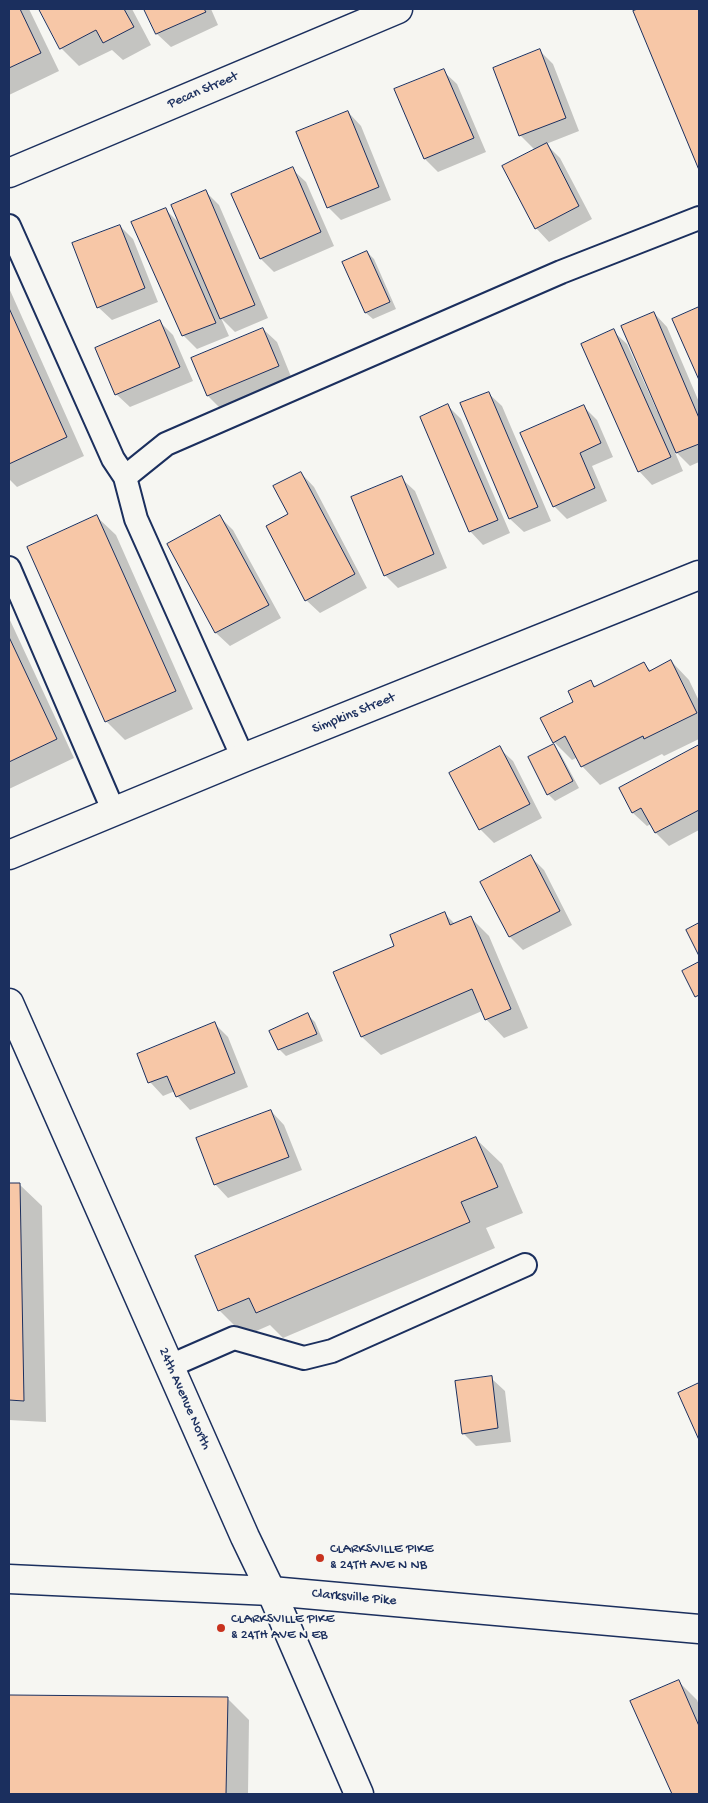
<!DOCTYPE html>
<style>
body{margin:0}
#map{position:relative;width:708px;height:1803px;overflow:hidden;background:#f6f6f2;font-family:"Gochi Hand",sans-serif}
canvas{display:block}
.frame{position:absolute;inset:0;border:10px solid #1b2f5e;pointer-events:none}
</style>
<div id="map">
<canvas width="708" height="1803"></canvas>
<div class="frame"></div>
</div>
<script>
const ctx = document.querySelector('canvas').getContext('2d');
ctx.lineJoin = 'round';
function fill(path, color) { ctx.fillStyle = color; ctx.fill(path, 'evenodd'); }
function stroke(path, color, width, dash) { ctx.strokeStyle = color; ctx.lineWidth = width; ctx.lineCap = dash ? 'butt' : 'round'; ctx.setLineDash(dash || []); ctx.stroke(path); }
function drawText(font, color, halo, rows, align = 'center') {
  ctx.font = font + ' "Gochi Hand",sans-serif'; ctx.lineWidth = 4; ctx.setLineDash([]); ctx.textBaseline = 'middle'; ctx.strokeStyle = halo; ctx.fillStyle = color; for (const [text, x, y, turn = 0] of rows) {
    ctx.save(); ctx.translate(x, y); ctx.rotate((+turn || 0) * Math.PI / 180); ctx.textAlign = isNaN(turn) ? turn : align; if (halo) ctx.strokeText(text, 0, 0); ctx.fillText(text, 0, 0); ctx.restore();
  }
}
fill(new Path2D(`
 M 9,9 L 29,9 L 59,71 L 9,95 Z
 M 40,9 L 132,9 L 151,45 L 123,60 L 112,50 L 79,66 L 61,48 Z
 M 146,9 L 211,9 L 218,25 L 171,47 L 157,34 Z
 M 642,9 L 699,9 L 699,167 L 635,11 Z
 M 540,51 L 553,64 L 579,131 L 546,144 L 560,158 L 592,219 L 549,242 L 536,228 L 535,150 L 520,135 Z
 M 443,71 L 457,84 L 486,152 L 438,172 L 425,159 Z
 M 348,112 L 361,126 L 391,200 L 341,220 L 328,207 Z
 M 292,169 L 306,182 L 334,246 L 274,272 L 261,259 L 233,195 Z
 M 205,191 L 219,205 L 268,318 L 235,332 L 221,318 L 229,336 L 197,349 L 183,335 L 165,209 L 180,224 Z
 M 120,226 L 133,239 L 158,302 L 112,320 L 98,307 Z
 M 367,252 L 374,259 L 396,309 L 373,319 L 366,313 Z
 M 9,288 L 84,456 L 17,487 L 9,479 Z
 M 699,309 L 699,377 L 674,320 Z
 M 654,313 L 667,327 L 699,402 L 699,462 L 690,466 L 674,450 L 683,471 L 652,485 L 639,471 L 613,331 L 627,344 L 657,411 L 659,410 Z
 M 160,322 L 173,335 L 193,381 L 130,407 L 116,394 Z
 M 263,329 L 277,342 L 292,379 L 221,409 L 208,396 Z
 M 488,393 L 502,406 L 551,521 L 524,532 L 510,519 L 462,404 Z
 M 448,406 L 461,419 L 510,533 L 483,545 L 470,531 Z
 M 584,407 L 597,420 L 613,457 L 592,466 L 607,501 L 567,519 L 554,506 Z
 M 301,473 L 314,487 L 367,588 L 320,613 L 306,600 L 289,515 Z
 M 401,478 L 415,491 L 447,568 L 398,588 L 385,575 Z
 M 97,517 L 116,535 L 193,709 L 125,740 L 106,721 Z
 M 220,517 L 233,530 L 281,618 L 230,646 L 216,633 L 169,545 Z
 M 9,618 L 74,758 L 9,789 Z
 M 671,661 L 689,680 L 699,701 L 699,739 L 664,756 L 662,754 L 600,785 L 582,766 L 578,757 L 572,760 L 554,742 L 574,703 L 591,682 L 596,687 L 644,664 L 651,671 Z
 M 553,746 L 560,753 L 579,788 L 555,801 L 548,794 Z
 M 699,747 L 699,830 L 669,846 L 656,833 L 651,824 L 647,826 L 633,813 L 621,788 Z
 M 499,748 L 513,761 L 542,818 L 494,843 L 480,829 Z
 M 531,857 L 544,870 L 572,925 L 523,950 L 510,937 L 482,882 Z
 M 444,913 L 455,924 L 470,917 L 489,936 L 528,1028 L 504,1038 L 486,1019 L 482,1011 L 381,1055 L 362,1037 L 335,973 L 396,947 Z
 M 699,963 L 699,999 L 683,972 Z
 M 308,1015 L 315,1022 L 323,1041 L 286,1056 L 279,1049 Z
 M 215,1024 L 228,1037 L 248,1087 L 190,1110 L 177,1096 L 175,1091 L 163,1096 L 150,1082 Z
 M 271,1111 L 284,1125 L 302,1170 L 228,1198 L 215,1184 Z
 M 476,1139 L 502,1164 L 523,1213 L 486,1228 L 495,1248 L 283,1338 L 270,1325 L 245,1336 L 219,1310 Z
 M 19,1184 L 42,1206 L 46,1422 L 9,1420 L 9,1185 Z
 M 491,1378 L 505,1391 L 511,1442 L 476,1446 L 463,1433 Z
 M 699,1385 L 699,1437 L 680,1393 Z
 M 678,1681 L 697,1700 L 699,1705 L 699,1794 L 673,1794 L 632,1701 Z
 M 9,1696 L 227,1698 L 249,1720 L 248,1794 L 9,1794 Z`), '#0003');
const building = new Path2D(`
 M 9,9 L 20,9 L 41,53 L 9,68 Z
 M 39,9 L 124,9 L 134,27 L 103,43 L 96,30 L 60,49 Z
 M 144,9 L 204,9 L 206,12 L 156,34 Z
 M 638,9 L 699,9 L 699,170 L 633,11 Z
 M 540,49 L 566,118 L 519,136 L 493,68 Z
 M 444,69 L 474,138 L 424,159 L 394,89 Z
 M 348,111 L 379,187 L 327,208 L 296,132 Z
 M 547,143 L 579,206 L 535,229 L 502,166 Z
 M 293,167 L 321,232 L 260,259 L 231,194 Z
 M 206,190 L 255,305 L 220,319 L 171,205 Z
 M 166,208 L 216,323 L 182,336 L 131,222 Z
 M 120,225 L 145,288 L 97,308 L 72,243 Z
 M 367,251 L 390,302 L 365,313 L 342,262 Z
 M 699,307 L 699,380 L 672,319 Z
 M 9,308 L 67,437 L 9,464 Z
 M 654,312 L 699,418 L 699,444 L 676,453 L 621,326 Z
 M 160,320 L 180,367 L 115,395 L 95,348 Z
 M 263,328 L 279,366 L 207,396 L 191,358 Z
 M 614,329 L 671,457 L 638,472 L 581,344 Z
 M 489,392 L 538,507 L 509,519 L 460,403 Z
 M 448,404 L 498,520 L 469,532 L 420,417 Z
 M 584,405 L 601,443 L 580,453 L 595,488 L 553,507 L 520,433 Z
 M 301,472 L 355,574 L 305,601 L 266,526 L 288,514 L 273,486 Z
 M 402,476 L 434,554 L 384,576 L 351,497 Z
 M 97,515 L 176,691 L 105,722 L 27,547 Z
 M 220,515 L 269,605 L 215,633 L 167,544 Z
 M 9,637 L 57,739 L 9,762 Z
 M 671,660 L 697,713 L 644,739 L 643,736 L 581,767 L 565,736 L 553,743 L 540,718 L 573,702 L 568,691 L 591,680 L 594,687 L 644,662 L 649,671 Z
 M 554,744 L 573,781 L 547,795 L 528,757 Z
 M 699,745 L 699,810 L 655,833 L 641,808 L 632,813 L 619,788 Z
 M 500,746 L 530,804 L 479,830 L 449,773 Z
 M 531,855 L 560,911 L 509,937 L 480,882 Z
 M 445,912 L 450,925 L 471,916 L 511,1009 L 485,1020 L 472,989 L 361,1037 L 333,972 L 394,946 L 390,935 Z
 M 699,923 L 699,956 L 686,930 Z
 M 699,962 L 699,995 L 695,997 L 682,971 Z
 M 308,1013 L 317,1034 L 278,1050 L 269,1031 Z
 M 215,1022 L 235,1073 L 176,1097 L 167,1076 L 148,1083 L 137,1054 Z
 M 271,1110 L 289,1157 L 214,1185 L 196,1138 Z
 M 476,1137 L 498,1187 L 461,1202 L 470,1222 L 256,1313 L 249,1298 L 218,1311 L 195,1256 Z
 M 9,1183 L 20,1183 L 24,1401 L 9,1400 Z
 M 492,1376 L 498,1428 L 462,1434 L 455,1381 Z
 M 699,1383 L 699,1440 L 678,1393 Z
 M 679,1680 L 699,1726 L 699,1794 L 672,1794 L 630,1701 Z
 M 9,1695 L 228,1697 L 226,1794 L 9,1794 Z`);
fill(building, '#f7c7a7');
stroke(building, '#1b2f5e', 1);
const lane = new Path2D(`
 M 9,226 L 113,459 L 125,477
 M 9,568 L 114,812
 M 243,758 L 136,519 L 125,477 L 166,444 L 561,272 L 699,218
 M 170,1366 L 234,1338 L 304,1358 L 332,1351 L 525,1265`);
const street = new Path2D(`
 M 9,173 L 398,9
 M 9,855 L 243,758 L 699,575
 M 9,1003 L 245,1537 L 271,1591 L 359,1794`);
const secondary = new Path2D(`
 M 9,1579 L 271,1591 L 699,1629`);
stroke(lane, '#1b2f5e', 26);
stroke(street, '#1b2f5e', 31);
stroke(secondary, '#1b2f5e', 31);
stroke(lane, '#f6f6f2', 22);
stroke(street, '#f6f6f2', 28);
stroke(secondary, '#f6f6f2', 28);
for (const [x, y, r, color] of [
 [320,1558,5,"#c8321e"],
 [221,1628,5,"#c8321e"]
]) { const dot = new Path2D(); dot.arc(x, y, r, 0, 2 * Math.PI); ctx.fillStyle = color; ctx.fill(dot); stroke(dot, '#f6f6f2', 2); }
drawText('14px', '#1b2f5e', '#f6f6f2', [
 ["Pecan Street",203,91,-23],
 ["Simpkins Street",354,714,-22],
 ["24th Avenue North",184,1399,66],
 ["Clarksville Pike",354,1598,5]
]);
drawText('14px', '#1b2f5e', '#f6f6f2', [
 ["CLARKSVILLE PIKE",330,1550],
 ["& 24TH AVE N NB",330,1566],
 ["CLARKSVILLE PIKE",231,1620],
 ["& 24TH AVE N EB",231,1636]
], 'left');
</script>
